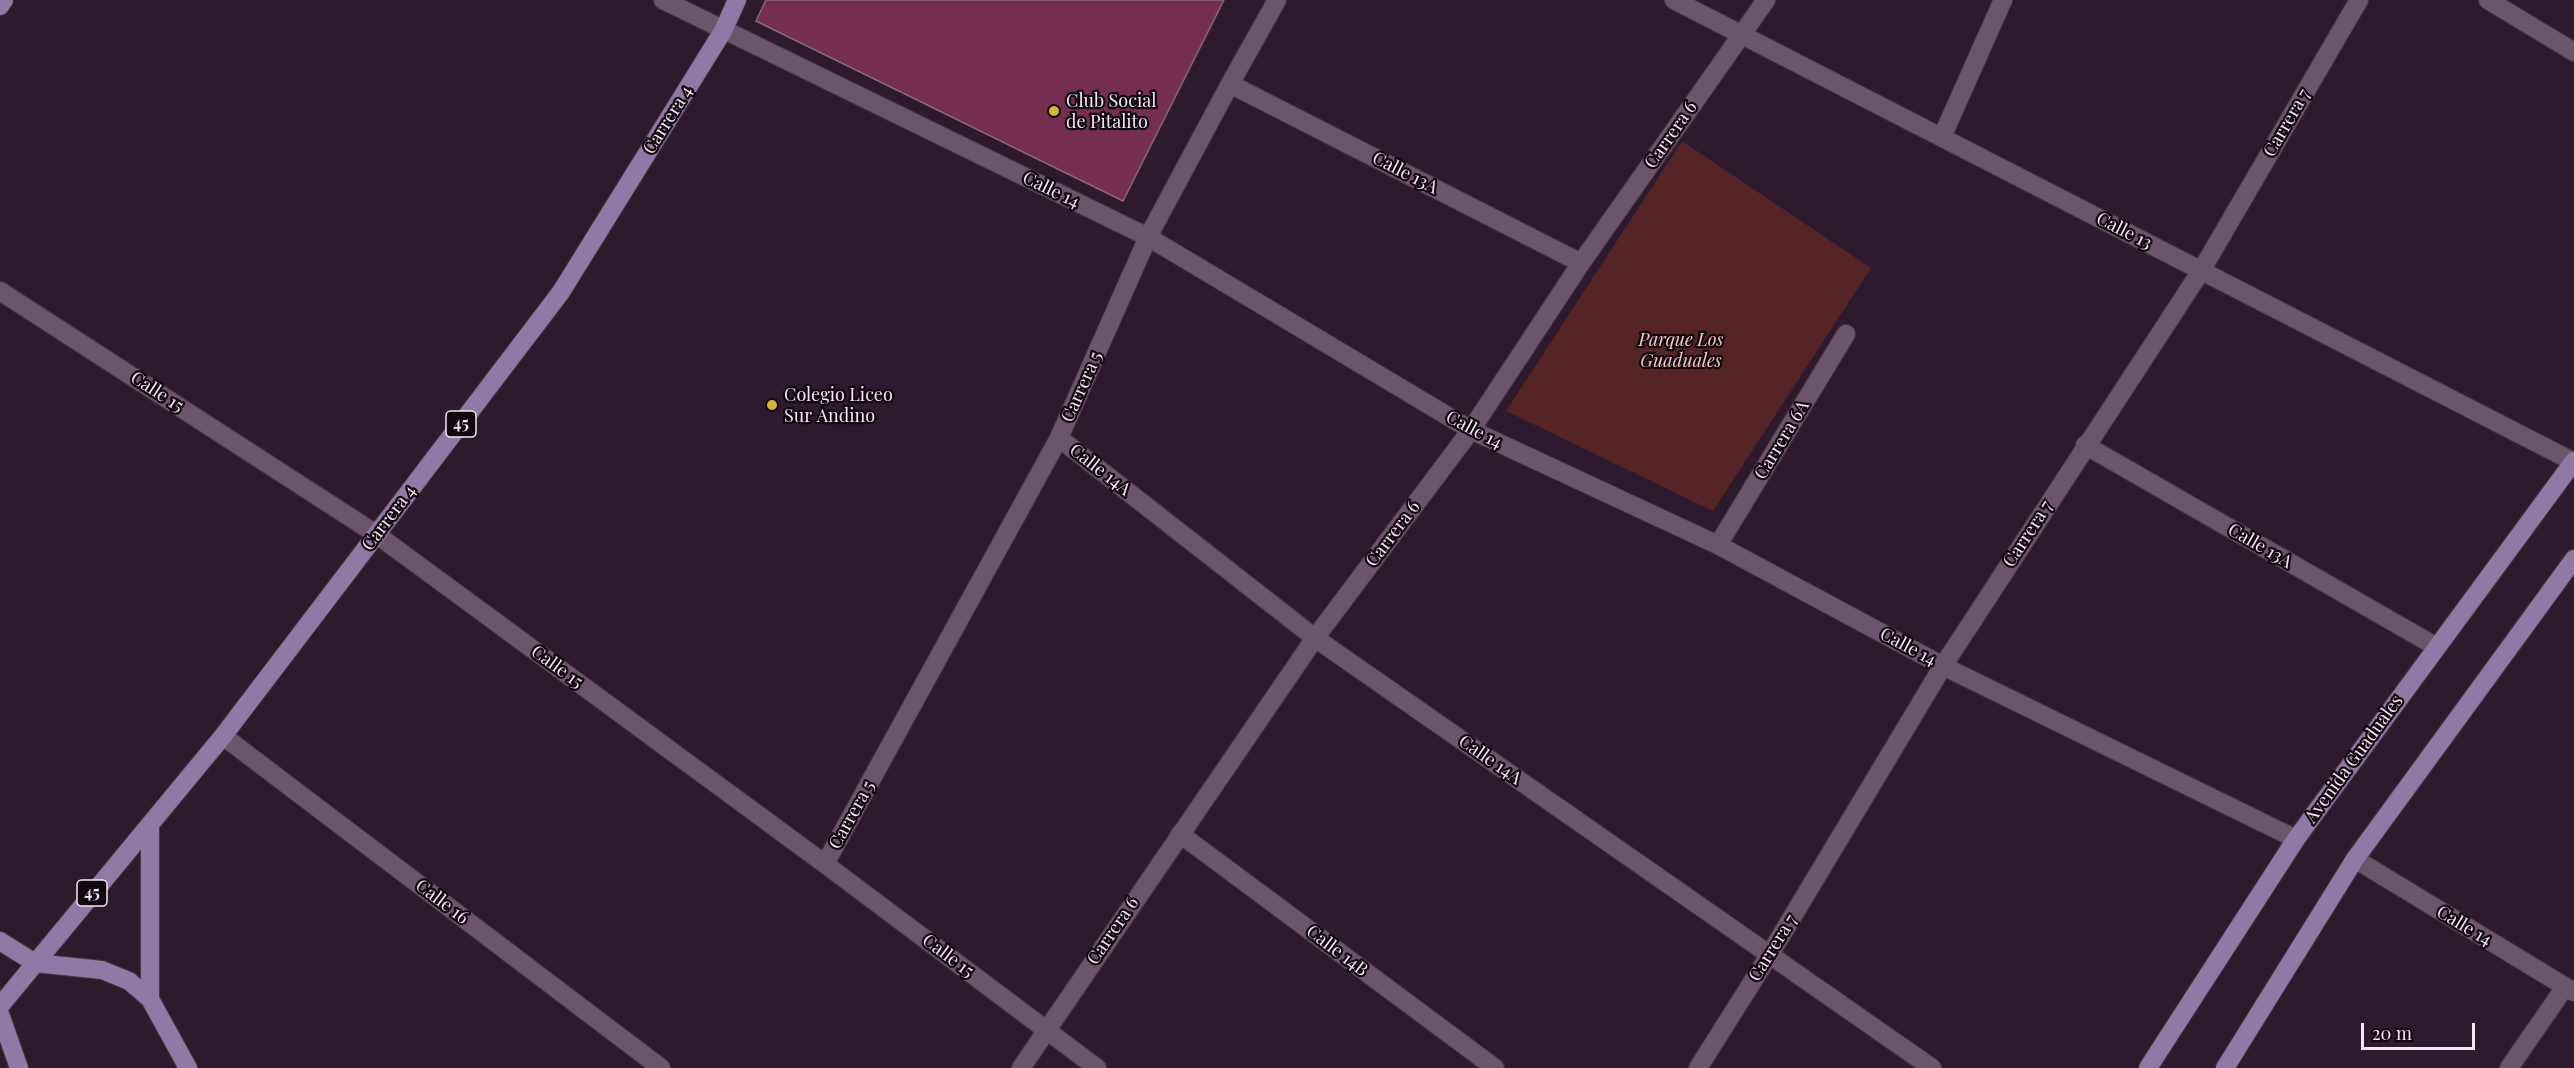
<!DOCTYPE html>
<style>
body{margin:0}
#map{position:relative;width:2574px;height:1068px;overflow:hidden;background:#2e1a2d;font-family:"Playfair Display",serif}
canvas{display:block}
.scale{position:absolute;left:2361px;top:1023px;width:114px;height:27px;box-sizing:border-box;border:3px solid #f4e7f3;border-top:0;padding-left:8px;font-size:18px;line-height:21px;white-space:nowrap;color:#f4e7f3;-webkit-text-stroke:4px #110810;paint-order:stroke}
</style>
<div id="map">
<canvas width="2574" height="1068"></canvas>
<div class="scale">20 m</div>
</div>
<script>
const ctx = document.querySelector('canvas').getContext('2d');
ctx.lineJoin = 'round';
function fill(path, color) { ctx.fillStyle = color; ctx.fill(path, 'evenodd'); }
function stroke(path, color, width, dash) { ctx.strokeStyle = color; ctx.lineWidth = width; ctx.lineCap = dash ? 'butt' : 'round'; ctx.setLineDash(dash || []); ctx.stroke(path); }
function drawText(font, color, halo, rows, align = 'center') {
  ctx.font = font + ' "Playfair Display",serif'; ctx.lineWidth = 4.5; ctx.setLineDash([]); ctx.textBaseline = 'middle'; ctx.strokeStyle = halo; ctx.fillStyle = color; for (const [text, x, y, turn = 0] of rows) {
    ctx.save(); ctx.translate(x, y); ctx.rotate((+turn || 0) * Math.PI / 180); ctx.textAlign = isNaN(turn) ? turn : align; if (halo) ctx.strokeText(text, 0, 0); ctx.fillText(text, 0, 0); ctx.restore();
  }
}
fill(new Path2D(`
 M 1682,141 L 1871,268 L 1713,511 L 1506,411 Z`), '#542426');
const building = new Path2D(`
 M 766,0 L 1224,0 L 1123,201 L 756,21 Z`);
fill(building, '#752e4f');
stroke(building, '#896975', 1.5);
const minor = new Path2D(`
 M 663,0 L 1148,237 L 1471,430 L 1718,545 L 1943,666 L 2296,839
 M 1674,0 L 2574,462
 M 2488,0 L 2574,52
 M 1230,84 L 1581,263
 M 1942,137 L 2003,0
 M 0,291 L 376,534 L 825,864 L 1097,1068
 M 1059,438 L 1315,638 L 1932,1068
 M 2085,445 L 2435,646
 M 1718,545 L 1846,334
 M 223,736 L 661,1068
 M 1180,834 L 1495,1068
 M 2355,859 L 2574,992
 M 825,864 L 1059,438 L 1148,237 L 1230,84 L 1277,0
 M 1021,1068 L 1315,638 L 1471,430 L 1581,263 L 1766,0
 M 1698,1068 L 1770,954 L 1943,666 L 2201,271 L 2359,0
 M 2509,1068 L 2565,987`);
const major = new Path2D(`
 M 0,6 L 4,0
 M 150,824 L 150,999
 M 0,941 L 35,963 L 102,970 L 129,981 L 150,999 L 188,1068
 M 0,1006 L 223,736 L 561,292 L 723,31 L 737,0
 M 0,1014 L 19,1068
 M 2148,1068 L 2296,839 L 2574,461
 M 2225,1068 L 2355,859 L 2574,559`);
stroke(minor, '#463746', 20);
stroke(major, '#463746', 20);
stroke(minor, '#6c556a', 18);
stroke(major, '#9178a5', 18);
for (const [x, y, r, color] of [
 [1054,111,6,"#d4b635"],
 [772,405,6,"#d4b635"]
]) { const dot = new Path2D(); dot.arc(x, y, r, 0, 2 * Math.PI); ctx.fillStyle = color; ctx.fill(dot); stroke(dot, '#110810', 2); }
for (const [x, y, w] of [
 [461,424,30],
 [92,893,30]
]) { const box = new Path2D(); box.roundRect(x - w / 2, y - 13, w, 26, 4.5); ctx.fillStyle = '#110810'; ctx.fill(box); stroke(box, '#f4e7f3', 1.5); }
drawText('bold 16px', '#f4e7f3', null, [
 ["45",461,424],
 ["45",92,893]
]);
drawText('18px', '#f4e7f3', '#110810', [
 ["Club Social",1066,101],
 ["de Pitalito",1066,122],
 ["Colegio Liceo",784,395],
 ["Sur Andino",784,416]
], 'left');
drawText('18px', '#f4e7f3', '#110810', [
 ["Carrera 4",668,120,-58],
 ["Carrera 7",2287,123,-60],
 ["Carrera 6",1671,135,-55],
 ["Calle 13A",1405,173,27],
 ["Calle 14",1051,190,26],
 ["Calle 13",2124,231,27],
 ["Carrera 5",1082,387,-66],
 ["Calle 15",157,392,33],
 ["Calle 14",1474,430,28],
 ["Carrera 6A",1782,440,-59],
 ["Calle 14A",1100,470,38],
 ["Carrera 4",389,518,-53],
 ["Carrera 6",1393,534,-53],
 ["Carrera 7",2028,534,-57],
 ["Calle 13A",2260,546,30],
 ["Calle 14",1908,647,28],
 ["Calle 15",557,667,36],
 ["Avenida Guaduales",2354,759,-54],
 ["Calle 14A",1490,760,35],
 ["Carrera 5",852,815,-61],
 ["Calle 16",442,902,37],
 ["Calle 14",2464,926,31],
 ["Carrera 6",1113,931,-56],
 ["Carrera 7",1773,948,-58],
 ["Calle 14B",1337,951,37],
 ["Calle 15",948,956,37]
]);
drawText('italic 18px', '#facac9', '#110810', [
 ["Parque Los",1681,340],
 ["Guaduales",1681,361]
]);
</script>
